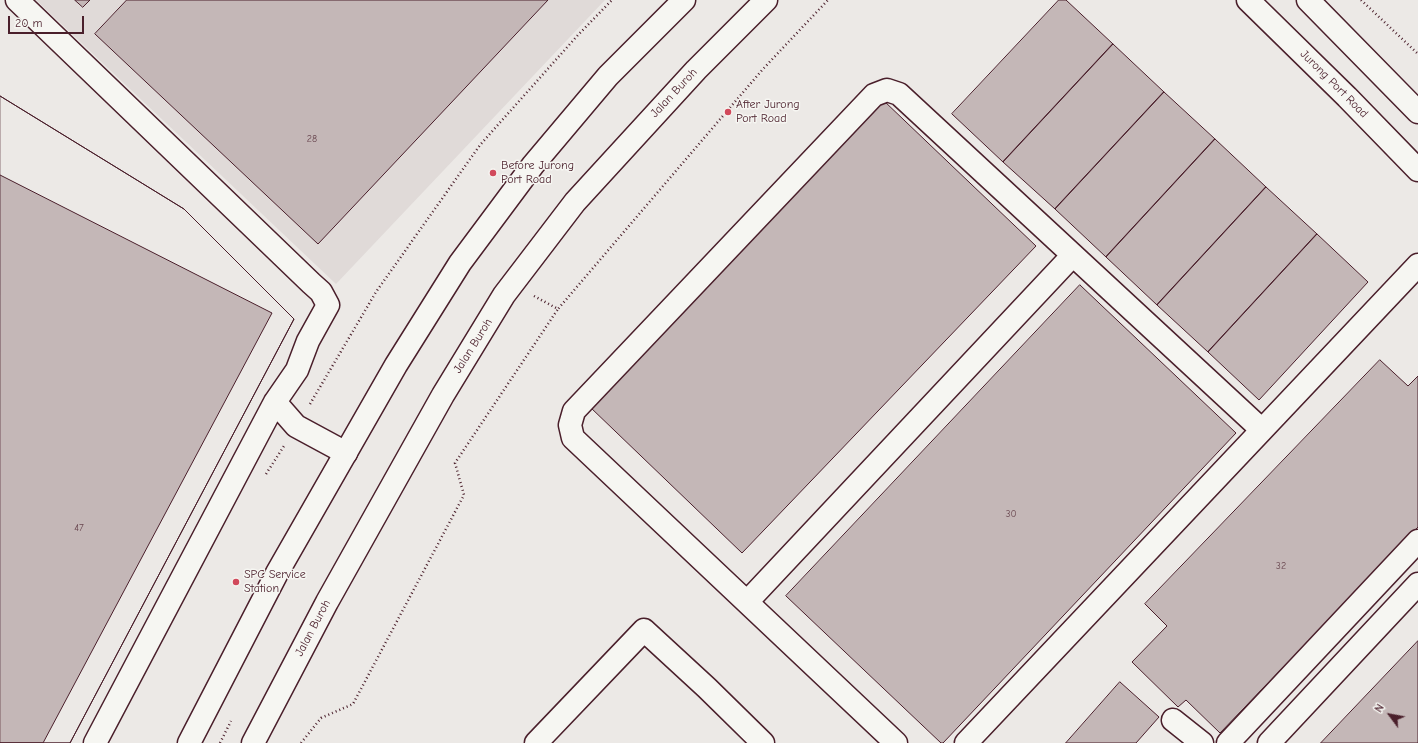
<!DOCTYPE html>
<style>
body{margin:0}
#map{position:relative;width:1418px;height:743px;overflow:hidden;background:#ece9e6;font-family:"Comic Neue",sans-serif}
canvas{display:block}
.north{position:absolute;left:1370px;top:695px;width:40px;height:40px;-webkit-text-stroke:3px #f6f6f2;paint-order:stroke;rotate:302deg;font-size:11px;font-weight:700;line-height:16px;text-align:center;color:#4a1f2b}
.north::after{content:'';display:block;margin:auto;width:14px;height:18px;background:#4a1f2b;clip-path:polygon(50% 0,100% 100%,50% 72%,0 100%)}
.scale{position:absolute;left:8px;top:16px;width:76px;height:18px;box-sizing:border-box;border:2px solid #4a1f2b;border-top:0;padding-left:5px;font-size:12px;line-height:14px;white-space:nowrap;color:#4a1f2b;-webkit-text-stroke:3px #f6f6f2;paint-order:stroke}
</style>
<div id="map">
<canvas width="1418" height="743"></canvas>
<div class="north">N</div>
<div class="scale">20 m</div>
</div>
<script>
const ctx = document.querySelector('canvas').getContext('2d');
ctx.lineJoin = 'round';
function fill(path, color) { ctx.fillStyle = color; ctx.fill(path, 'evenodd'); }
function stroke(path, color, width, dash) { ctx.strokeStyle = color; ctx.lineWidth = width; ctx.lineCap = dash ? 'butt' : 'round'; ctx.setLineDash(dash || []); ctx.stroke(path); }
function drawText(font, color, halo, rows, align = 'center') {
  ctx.font = font + ' "Comic Neue",sans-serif'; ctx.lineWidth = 3; ctx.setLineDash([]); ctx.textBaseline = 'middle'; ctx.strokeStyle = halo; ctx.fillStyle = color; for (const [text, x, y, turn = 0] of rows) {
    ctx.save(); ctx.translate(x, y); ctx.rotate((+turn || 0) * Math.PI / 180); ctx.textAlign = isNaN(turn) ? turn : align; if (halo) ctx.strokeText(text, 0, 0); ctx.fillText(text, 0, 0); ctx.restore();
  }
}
fill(new Path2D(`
 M 36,0 L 605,0 L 336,284 Z`), '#e0dad8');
const building = new Path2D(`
 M 75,0 L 90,0 L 83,7 Z
 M 127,0 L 548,0 L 318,244 L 95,34 Z
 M 1059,0 L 1066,0 L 1113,44 L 1003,162 L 952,114 Z
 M 1113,44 L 1164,92 L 1055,209 L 1003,162 Z
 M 1164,92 L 1215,139 L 1106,257 L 1055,209 Z
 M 0,96 L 184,209 L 294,319 L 70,743 L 0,743 Z
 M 0,96 L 184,209 L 294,319 L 70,743 L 0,743 Z
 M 883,100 L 1036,246 L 742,553 L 590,407 Z
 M 1215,139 L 1266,187 L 1157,305 L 1106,257 Z
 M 0,175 L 272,313 L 43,743 L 0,743 Z
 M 1266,187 L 1317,234 L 1208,352 L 1157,305 Z
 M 1317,234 L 1368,282 L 1259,400 L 1208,352 Z
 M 1080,285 L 1236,433 L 943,743 L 941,743 L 786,596 Z
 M 1380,360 L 1408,386 L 1418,376 L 1418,527 L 1220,733 L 1186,700 L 1178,707 L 1132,662 L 1167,626 L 1145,604 Z
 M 1418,641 L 1418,743 L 1321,743 Z
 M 1120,682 L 1159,717 L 1136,743 L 1066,743 Z`);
fill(building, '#c4b7b7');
stroke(building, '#4a1f2b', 1);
const minor = new Path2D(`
 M 17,0 L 311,283 L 321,292 L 328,305 L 308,341 L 297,370 L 275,402 L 95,743
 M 1248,0 L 1347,97 L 1418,170
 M 1308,0 L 1418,112
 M 275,402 L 296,426 L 346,453
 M 747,602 L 1073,255
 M 1173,720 L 1202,743
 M 536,743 L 644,630 L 707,688 L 763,743
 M 896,743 L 573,438 L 570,425 L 574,411 L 874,95 L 887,90 L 899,94 L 1262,430
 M 966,743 L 1418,265
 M 1228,743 L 1418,541
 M 1269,743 L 1418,584`);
const highway = new Path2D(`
 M 189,743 L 277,573 L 396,365 L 460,263 L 533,165 L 608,76 L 684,0
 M 253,743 L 327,602 L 443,395 L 504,295 L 575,202 L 696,70 L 766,0`);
stroke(minor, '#4a1f2b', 25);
stroke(highway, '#4a1f2b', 25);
stroke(new Path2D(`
 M 1361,0 L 1418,54
 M 534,296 L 558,309 L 763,69 L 828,0
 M 310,404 L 376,292 L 480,145 L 578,35 L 612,0
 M 266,474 L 284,446
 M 220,743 L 231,721
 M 301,743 L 321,718 L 353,704 L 464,495 L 455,463 L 558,309`), '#4a1f2b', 2.5, [1, 3]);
stroke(minor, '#f6f6f2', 22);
stroke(highway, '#f6f6f2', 22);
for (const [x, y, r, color] of [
 [728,112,4,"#d1495b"],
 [493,173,4,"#d1495b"],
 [236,582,4,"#d1495b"]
]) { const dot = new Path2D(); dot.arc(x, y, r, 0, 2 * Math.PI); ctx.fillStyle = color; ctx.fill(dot); stroke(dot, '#f6f6f2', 1.5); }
drawText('10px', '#68454e', null, [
 ["28",312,139],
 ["30",1011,514],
 ["47",79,528],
 ["32",1281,566]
]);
drawText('12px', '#4a1f2b', '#f6f6f2', [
 ["Jurong Port Road",1334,84,45],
 ["Jalan Buroh",674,93,-47],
 ["Jalan Buroh",473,346,-58],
 ["Jalan Buroh",313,628,-62]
]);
drawText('12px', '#4a1f2b', '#f6f6f2', [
 ["After Jurong",736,105],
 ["Port Road",736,119],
 ["Before Jurong",501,166],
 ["Port Road",501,180],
 ["SPC Service",244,575],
 ["Station",244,589]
], 'left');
</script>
